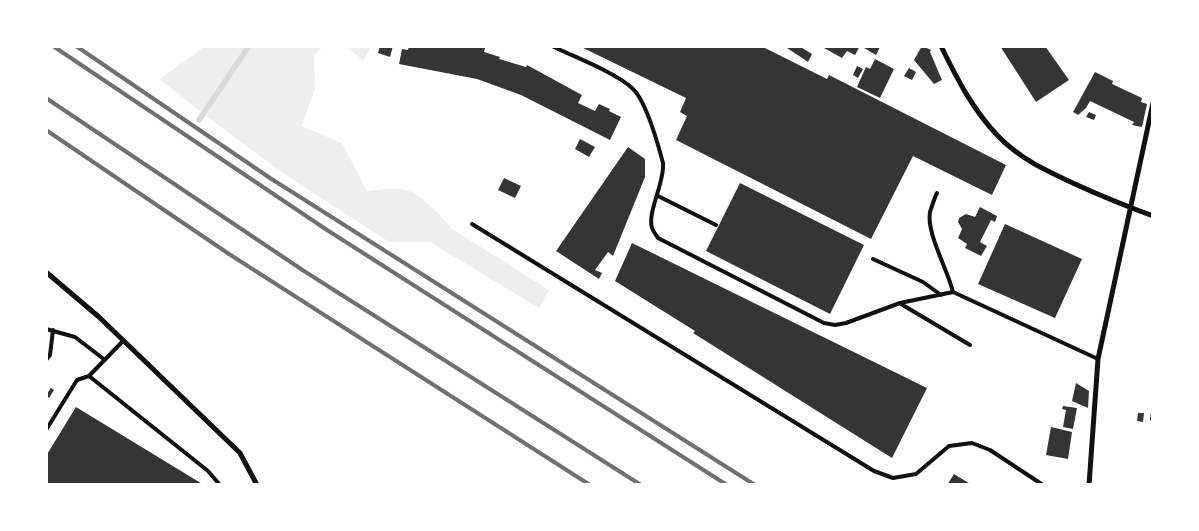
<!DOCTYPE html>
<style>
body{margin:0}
#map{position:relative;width:1199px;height:531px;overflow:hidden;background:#fff;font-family:Arial,sans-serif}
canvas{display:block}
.frame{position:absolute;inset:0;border:48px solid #fff;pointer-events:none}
</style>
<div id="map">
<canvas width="1199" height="531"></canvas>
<div class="frame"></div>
</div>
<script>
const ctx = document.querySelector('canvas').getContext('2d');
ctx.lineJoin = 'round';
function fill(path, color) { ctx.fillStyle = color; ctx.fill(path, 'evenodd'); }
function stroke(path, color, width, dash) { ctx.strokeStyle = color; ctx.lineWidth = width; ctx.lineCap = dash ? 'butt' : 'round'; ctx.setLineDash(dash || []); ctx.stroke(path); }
fill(new Path2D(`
 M 205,46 L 323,46 L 314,56 L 315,90 L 301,126 L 342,143 L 367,191 C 379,190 400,186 411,192 C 423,198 444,218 452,229 L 549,290 L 539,308 L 430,242 L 389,242 L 280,171 L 193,106 L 160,79 Z
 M 347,46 L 371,46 L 363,61 Z`), '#eee');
stroke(new Path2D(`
 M 199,120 L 249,46`), '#d9d9d9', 5.5);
fill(new Path2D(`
 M 380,46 L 393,46 L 390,57 L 378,53 Z
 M 409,46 L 474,46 L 485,48 L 484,52 L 500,57 L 499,59 L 526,67 L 527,65 L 582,95 L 578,103 L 595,111 L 599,104 L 610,109 L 609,111 L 621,117 L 610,140 L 521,95 L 477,79 L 399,64 L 402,49 L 408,50 Z
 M 579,46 L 761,46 L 827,79 L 829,75 L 1006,165 L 992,195 L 913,156 L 871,239 L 676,140 L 687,116 L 680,112 L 686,98 Z
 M 784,46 L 799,46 L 812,54 L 808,62 Z
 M 824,46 L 860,46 L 855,55 L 847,51 L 842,58 L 824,48 Z
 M 865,46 L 878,46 L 880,47 L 876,55 L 864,48 Z
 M 922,46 L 931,50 L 930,52 L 942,80 L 934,84 L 914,60 Z
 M 1000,46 L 1045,46 L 1069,80 L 1036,102 Z
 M 875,59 L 894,69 L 880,98 L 857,87 L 866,67 L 870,69 Z
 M 857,66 L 863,69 L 858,78 L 853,75 Z
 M 909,68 L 916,72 L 912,80 L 904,76 Z
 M 1095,72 L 1113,81 L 1112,84 L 1142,98 L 1141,102 L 1147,104 L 1142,127 L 1132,125 L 1134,122 L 1090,101 L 1086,108 L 1078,115 L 1073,112 Z
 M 1089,112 L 1096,115 L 1094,120 L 1086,117 Z
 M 580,139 L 595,147 L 589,157 L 575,149 Z
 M 628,147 L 645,159 L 645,177 L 613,256 L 608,252 L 595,270 L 602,273 L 599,279 L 556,251 Z
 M 504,178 L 521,186 L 515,198 L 498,190 Z
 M 740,183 L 864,245 L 830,314 L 706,251 Z
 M 980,207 L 997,216 L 995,222 L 991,220 L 980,242 L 987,246 L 981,256 L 965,248 L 967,244 L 958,238 L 962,229 L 958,222 L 959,218 L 966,214 L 975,217 Z
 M 1005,224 L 1082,259 L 1055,318 L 978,284 Z
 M 632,243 L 927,388 L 892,458 L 693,333 L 695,331 L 615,281 Z
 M 1076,383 L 1089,391 L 1088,408 L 1072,401 Z
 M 51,388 L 54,390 L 49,398 L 46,395 Z
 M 1063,406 L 1077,408 L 1073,429 L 1063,427 L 1066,410 L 1062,409 Z
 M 76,407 L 204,485 L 46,485 L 46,456 Z
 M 1138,413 L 1144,413 L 1143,422 L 1137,421 Z
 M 1051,427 L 1072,432 L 1068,459 L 1046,455 Z
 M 954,474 L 972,485 L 947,485 Z`), '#353535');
stroke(new Path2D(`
 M 552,46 C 574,57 615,72 632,88 C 646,100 658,144 663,163 C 665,182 647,212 652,228 C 653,231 656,235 658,238 L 824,323 L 835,325 L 846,323 L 900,303 L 953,292 L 1098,359
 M 937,193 C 934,199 932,206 930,212 C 926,233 948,270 953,292
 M 658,196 L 716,225
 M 472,224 L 874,471 L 893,478 L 916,474 L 949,446 L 972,443 L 990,450 L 1043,485
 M 873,259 L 923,282 L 941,295
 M 901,304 L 970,345
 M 46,329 L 75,337 L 105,360
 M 46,360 L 50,355 L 53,330
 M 89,376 L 208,471 L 220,485
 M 1152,419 L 1153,413
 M 46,430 L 77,380 L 89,376 L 123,341`), '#111', 4);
stroke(new Path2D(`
 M 941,46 C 957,79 973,110 998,136 C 1020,159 1047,171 1075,184 C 1101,196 1126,206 1153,216
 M 46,272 L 99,317 L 240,453 L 257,485
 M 1089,485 L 1098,359 L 1153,103`), '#111', 5);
stroke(new Path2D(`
 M 53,46 L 327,230 L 727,485
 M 76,46 L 270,178 L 755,485
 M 46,98 L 304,271 L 641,485
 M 46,130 L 229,254 L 590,485`), '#707070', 4);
</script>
